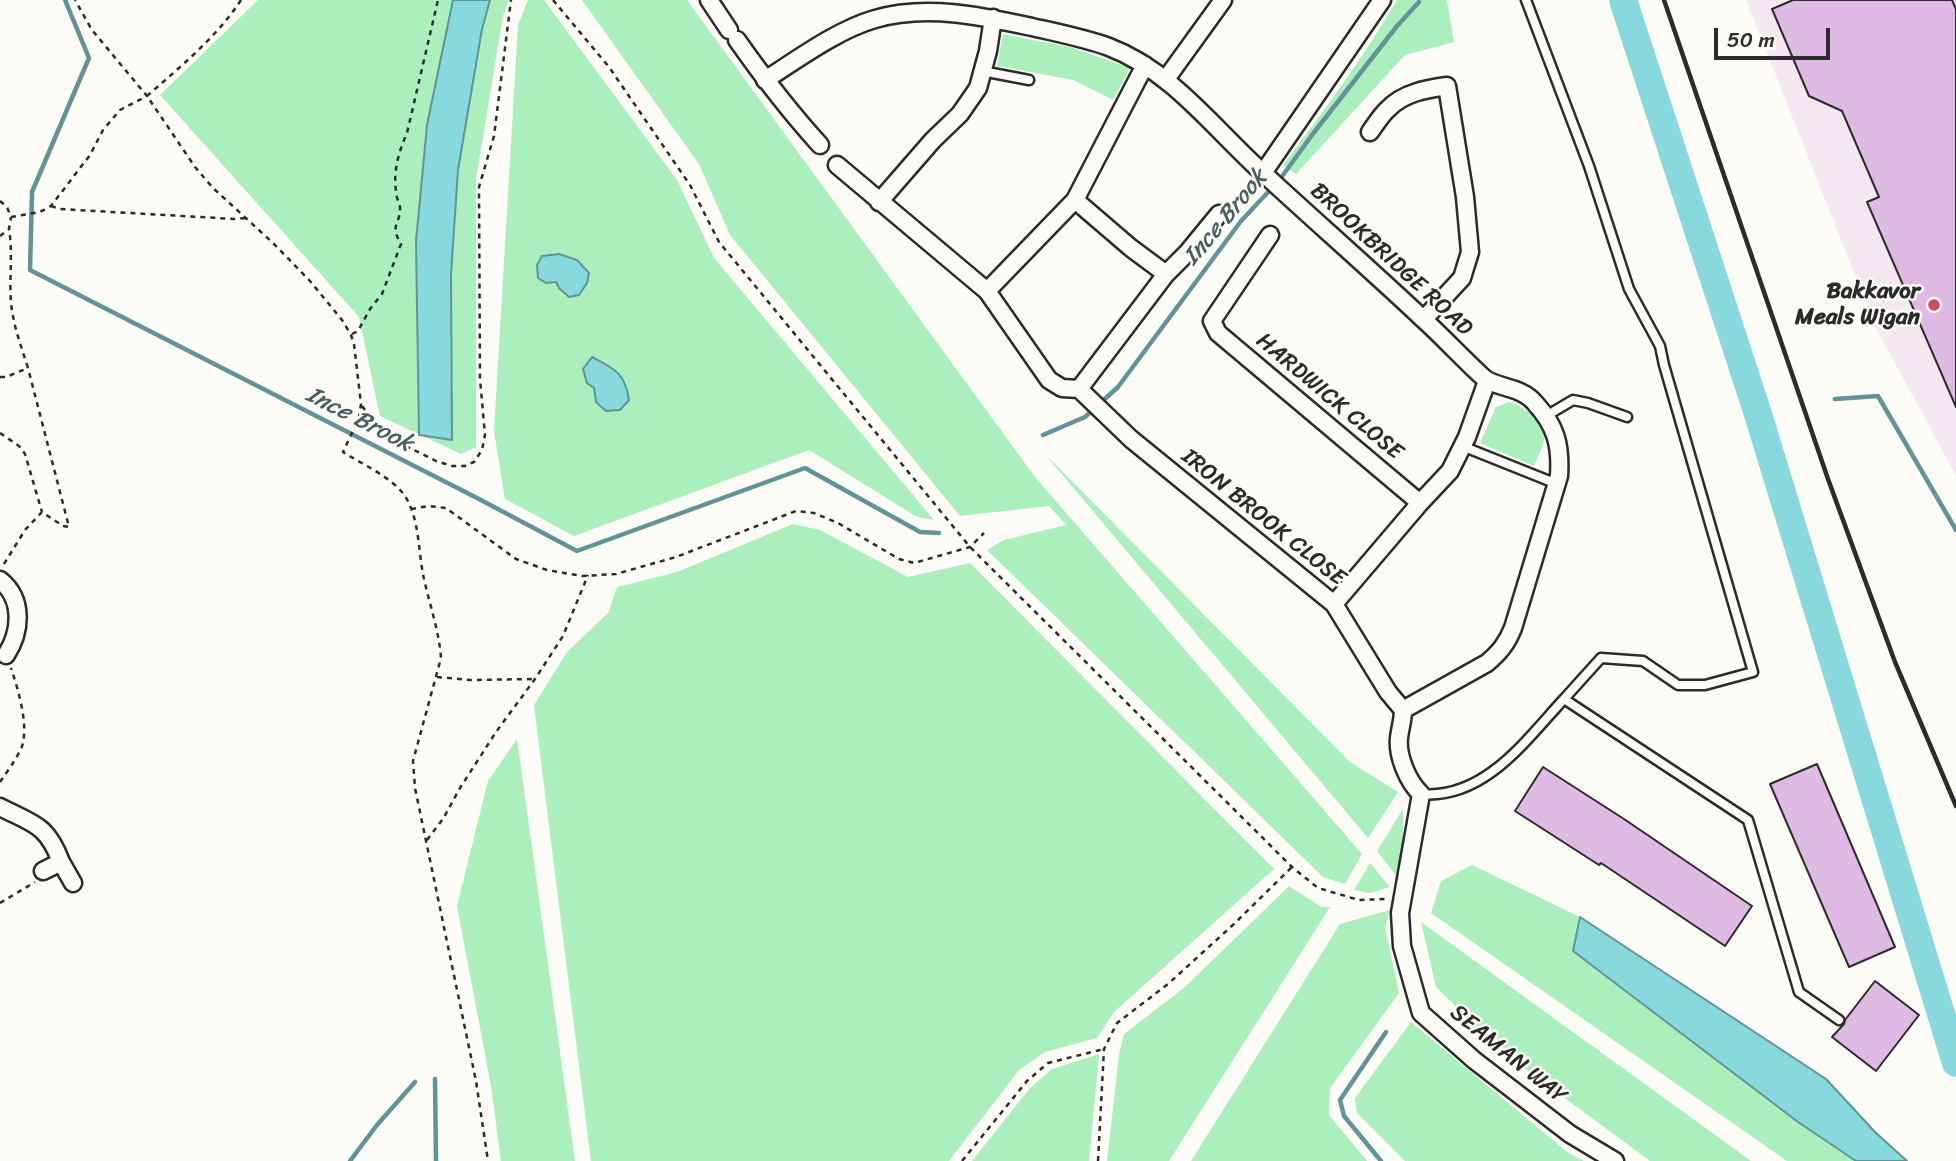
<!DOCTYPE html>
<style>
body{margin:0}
#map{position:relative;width:1956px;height:1161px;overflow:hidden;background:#fdfcf7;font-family:Sriracha,sans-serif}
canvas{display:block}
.scale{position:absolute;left:1714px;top:28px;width:116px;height:32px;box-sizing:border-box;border:4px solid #2b2b2b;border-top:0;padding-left:9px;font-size:21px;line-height:24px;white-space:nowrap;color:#2b2b2b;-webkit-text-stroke:5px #fdfcf7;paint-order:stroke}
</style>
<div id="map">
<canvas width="1956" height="1161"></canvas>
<div class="scale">50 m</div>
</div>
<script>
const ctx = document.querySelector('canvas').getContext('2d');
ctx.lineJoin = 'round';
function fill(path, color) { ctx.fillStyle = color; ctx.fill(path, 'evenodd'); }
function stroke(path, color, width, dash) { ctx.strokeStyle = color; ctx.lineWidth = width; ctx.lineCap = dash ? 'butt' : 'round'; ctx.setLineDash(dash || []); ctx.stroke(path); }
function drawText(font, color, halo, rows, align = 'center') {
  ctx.font = font + ' Sriracha,sans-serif'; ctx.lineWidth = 5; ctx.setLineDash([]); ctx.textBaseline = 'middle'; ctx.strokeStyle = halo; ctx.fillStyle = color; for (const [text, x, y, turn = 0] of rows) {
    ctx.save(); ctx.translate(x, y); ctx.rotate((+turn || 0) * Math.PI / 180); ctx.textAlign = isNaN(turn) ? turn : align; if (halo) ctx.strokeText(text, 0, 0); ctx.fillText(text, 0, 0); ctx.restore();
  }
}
fill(new Path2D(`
 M 1746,0 L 1956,0 L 1956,476 L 1876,328 Z`), '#f4e8f1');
fill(new Path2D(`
 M 258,0 L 453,0 L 427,124 L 416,241 L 419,435 L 451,274 L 458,170 L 482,29 L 490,0 L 509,0 L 503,16 L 476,179 L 476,447 L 461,454 L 380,416 L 359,317 L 160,95 Z
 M 528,0 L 544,0 L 677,180 L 714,258 L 934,520 L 917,517 L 809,450 L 574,536 L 505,499 L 494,431 L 518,25 Z
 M 582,0 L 687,0 L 1035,477 L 1362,854 L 1345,884 L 1323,877 L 987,550 L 1004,540 L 1066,525 L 1049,506 L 960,516 L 730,235 L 699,164 Z
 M 1397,0 L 1447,0 L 1454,42 L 1405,55 L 1296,174 L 1283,165 C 1324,111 1363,58 1397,0 Z
 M 1003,34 L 1070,47 L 1130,68 L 1113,100 L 1073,80 L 997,66 Z
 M 1509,402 C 1523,406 1544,420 1544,438 C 1544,446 1537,458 1534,466 L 1480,443 L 1496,407 Z
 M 1044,453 L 1350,762 L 1398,792 L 1368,838 Z
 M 793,524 L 820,530 L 908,577 L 970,563 L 1274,869 L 1114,1012 L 1097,1038 L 1045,1052 L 1019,1070 L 949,1161 L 591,1161 L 534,705 L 567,652 L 608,613 L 617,587 L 677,572 Z
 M 517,739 L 575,1161 L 501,1161 L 491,1086 L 457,906 L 488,781 Z
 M 1403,809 L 1403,851 L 1398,878 L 1377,851 Z
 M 1370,863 L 1390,887 L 1370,893 L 1354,890 Z
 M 1472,865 L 1580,917 L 1573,951 L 1798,1122 L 1856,1161 L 1787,1161 L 1431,913 L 1441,881 Z
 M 1289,886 L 1321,907 L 1330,907 L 1169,1161 L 1107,1161 L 1119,1055 L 1124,1034 L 1185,987 Z
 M 1390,910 L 1385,927 L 1399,993 L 1330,1088 L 1329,1115 L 1367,1161 L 1191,1161 L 1340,924 Z
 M 1421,922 L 1751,1161 L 1650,1161 L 1500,1050 L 1436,987 Z
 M 1411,1022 L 1567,1152 L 1584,1161 L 1405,1161 L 1357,1113 L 1355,1098 Z
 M 1099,1054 L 1089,1161 L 972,1161 L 1030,1088 L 1052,1069 Z`), '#abf0bc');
const water = new Path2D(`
 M 453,0 L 490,0 L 482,29 L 458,170 L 451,274 L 452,440 L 419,435 L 416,241 L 427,125 Z
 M 559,254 L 577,260 L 589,273 L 587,283 L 579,295 L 569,297 L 559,288 L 556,282 L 546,283 L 538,278 L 537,265 L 542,256 Z
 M 592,357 C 615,369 625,373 629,400 L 620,410 L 606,411 L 596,402 L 594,388 L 587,383 L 583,369 Z
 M 1580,917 L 1826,1079 L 1875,1132 L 1907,1161 L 1856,1161 L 1798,1122 L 1573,951 Z`);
fill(water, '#87d9dd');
stroke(water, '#629396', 2);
stroke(new Path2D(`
 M 65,0 L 89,58 L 32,192 L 30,270 L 479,499 L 577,551 L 805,468 L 920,532 L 939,533
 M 1278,182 L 1312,135 L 1397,26 L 1419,2
 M 1835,399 L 1878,396 L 1956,530
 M 1043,435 L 1085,417 L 1118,387 L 1241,221 L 1272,188
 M 435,1079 L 436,1161
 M 350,1161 L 377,1125 L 415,1082
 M 1381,1161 L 1344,1116 L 1340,1100 L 1386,1032`), '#629396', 4.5);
stroke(new Path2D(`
 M 1623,0 L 1757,411 L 1956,1063`), '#87d9dd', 28);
const building = new Path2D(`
 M 1793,0 L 1952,0 L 1956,9 L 1956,407 L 1867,202 L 1879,197 L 1842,111 L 1809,96 L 1772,9 Z
 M 1817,764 L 1895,947 L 1849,967 L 1770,784 Z
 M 1543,767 L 1624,819 L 1752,906 L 1725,946 L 1601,863 L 1599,865 L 1515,811 Z
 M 1875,981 L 1919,1015 L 1876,1071 L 1832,1037 L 1844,1024 L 1845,1020 Z`);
fill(building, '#debae4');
stroke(building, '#2b2b2b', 2);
const lane = new Path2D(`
 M 1526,0 L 1589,166 L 1629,289 L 1660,346 L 1664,365 L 1753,672 L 1705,685 L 1678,685 L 1643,661 L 1601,658 L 1564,699
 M 982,71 L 1029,80
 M 1546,416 L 1573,400 L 1588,403 L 1627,417
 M 1462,446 L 1557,484
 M 1421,794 C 1484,800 1526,740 1564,699 L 1748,820 L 1799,992 L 1839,1020`);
const street = new Path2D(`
 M 709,0 L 729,30
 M 737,40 C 763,77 790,112 820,145
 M 1145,65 L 1075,200 L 987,291 L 1049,380 L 1062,388 L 1079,389 L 1131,439 L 1334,604 L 1388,692 L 1403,710
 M 1166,79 L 1223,0
 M 765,80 C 798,59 837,30 875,19 C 926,4 981,16 1032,27 C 1058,33 1084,38 1109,47 C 1172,71 1214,129 1263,173 C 1316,222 1371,270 1423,319 C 1444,338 1463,359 1484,378 C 1496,388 1521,386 1535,403 C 1556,426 1561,445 1559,476 L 1513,628 C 1507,643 1500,652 1487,663 L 1403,710 C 1403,720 1400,729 1399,738 C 1397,756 1408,782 1421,794 L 1400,913 L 1402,946 L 1421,1013 L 1474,1060 L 1570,1134 L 1615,1161
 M 1370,132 C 1376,124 1381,115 1388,109 C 1403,93 1426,89 1447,86 L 1465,197 L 1470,252 L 1462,278 L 1424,319
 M 837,165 L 987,291
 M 1263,173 L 1382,0
 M 1075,200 L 1131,248 L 1166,274 L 1187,253 L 1219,214
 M 879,202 L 933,140 L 960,114 L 978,88 L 988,51 L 993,18
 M 1270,235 L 1212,321 L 1218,333 L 1420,503
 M 1079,389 L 1166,274
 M 0,580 C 24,599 21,632 6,655
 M 1334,604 L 1420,503 L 1450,471 L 1467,437 L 1487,381
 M 0,807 C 33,824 47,824 61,862
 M 43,871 L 61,862 L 73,883`);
stroke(lane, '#2b2b2b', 13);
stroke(street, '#2b2b2b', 21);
stroke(new Path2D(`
 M 241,0 C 216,38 181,66 147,96 L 195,167 L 213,188 L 273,243 L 310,281 L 342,320 L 351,335 L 354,344 L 361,404 L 359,418 L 343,452 C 362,464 393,478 405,496 C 420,520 418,552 424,579 C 430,606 439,631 441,658 L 413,761 L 415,788 L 476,1081 L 488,1161
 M 553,0 L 609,67 L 690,185 L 719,242 L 970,547 L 1292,867 L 1318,888 L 1359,900 L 1386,899
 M 0,201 L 7,207 L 11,217 L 40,212 L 51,206 L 90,155 L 103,130 L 120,110 L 147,96 L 92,30 L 75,0
 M 51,206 L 60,209 L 235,219 L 246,218
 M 0,236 L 9,229 L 11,217
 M 352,334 L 358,331 L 370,309 L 382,294 L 401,244 C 389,224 401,224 400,207 C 399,202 396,197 396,191 C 393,171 399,151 407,133 L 438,0
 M 0,377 L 6,377 L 28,368 C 21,346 13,325 11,302 C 9,278 13,253 9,229
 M 362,406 L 379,428 L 392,439 L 436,461 L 452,466 L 465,466 L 474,462 L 482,450 L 485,435 L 480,379 L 479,187 L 494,136 L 511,0
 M 0,433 L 19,446 L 25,454 L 42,512
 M 411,509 L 429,506 L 446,508 L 516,559 L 547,570 L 582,576 L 616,574 L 676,557 L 796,511 L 814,513 L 838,523 L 899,559 L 914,563 L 970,547 L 984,533
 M 4,564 L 25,530 L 42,512 L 63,526 L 69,527 L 28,368
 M 437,677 L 471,680 L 535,679
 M 0,782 C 7,772 15,761 21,749 C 30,728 18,689 11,668
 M 427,840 L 443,819 L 460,788 L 496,732 L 535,679 L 563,636 L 588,575
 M 0,903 L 35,882
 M 962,1161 L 1027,1081 L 1048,1063 L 1104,1049
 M 1098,1161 L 1104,1049 L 1117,1023 L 1168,984 L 1234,924 L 1291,868`), '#2b2b2b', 2.5, [5, 5]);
stroke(lane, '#fdfcf7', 8);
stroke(street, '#fdfcf7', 16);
stroke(new Path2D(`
 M 1664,0 L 1828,479 L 1895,662 L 1956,806`), '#2b2b2b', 4.5);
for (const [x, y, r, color] of [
 [1934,305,7,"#d1495b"]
]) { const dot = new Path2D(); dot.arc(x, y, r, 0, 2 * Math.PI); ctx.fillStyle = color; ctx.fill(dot); stroke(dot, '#fdfcf7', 2.5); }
drawText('23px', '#2b2b2b', '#fdfcf7', [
 ["BROOKBRIDGE ROAD",1391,260,43],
 ["HARDWICK CLOSE",1329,397,40],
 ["IRON BROOK CLOSE",1263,518,39],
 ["SEAMAN WAY",1508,1055,39]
]);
drawText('bold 23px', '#2b2b2b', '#fdfcf7', [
 ["Bakkavor",1920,292],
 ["Meals Wigan",1920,318]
], 'right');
drawText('italic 24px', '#475f60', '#fdfcf7', [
 ["Ince Brook",1226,218,-50],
 ["Ince Brook",359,420,27]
]);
</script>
